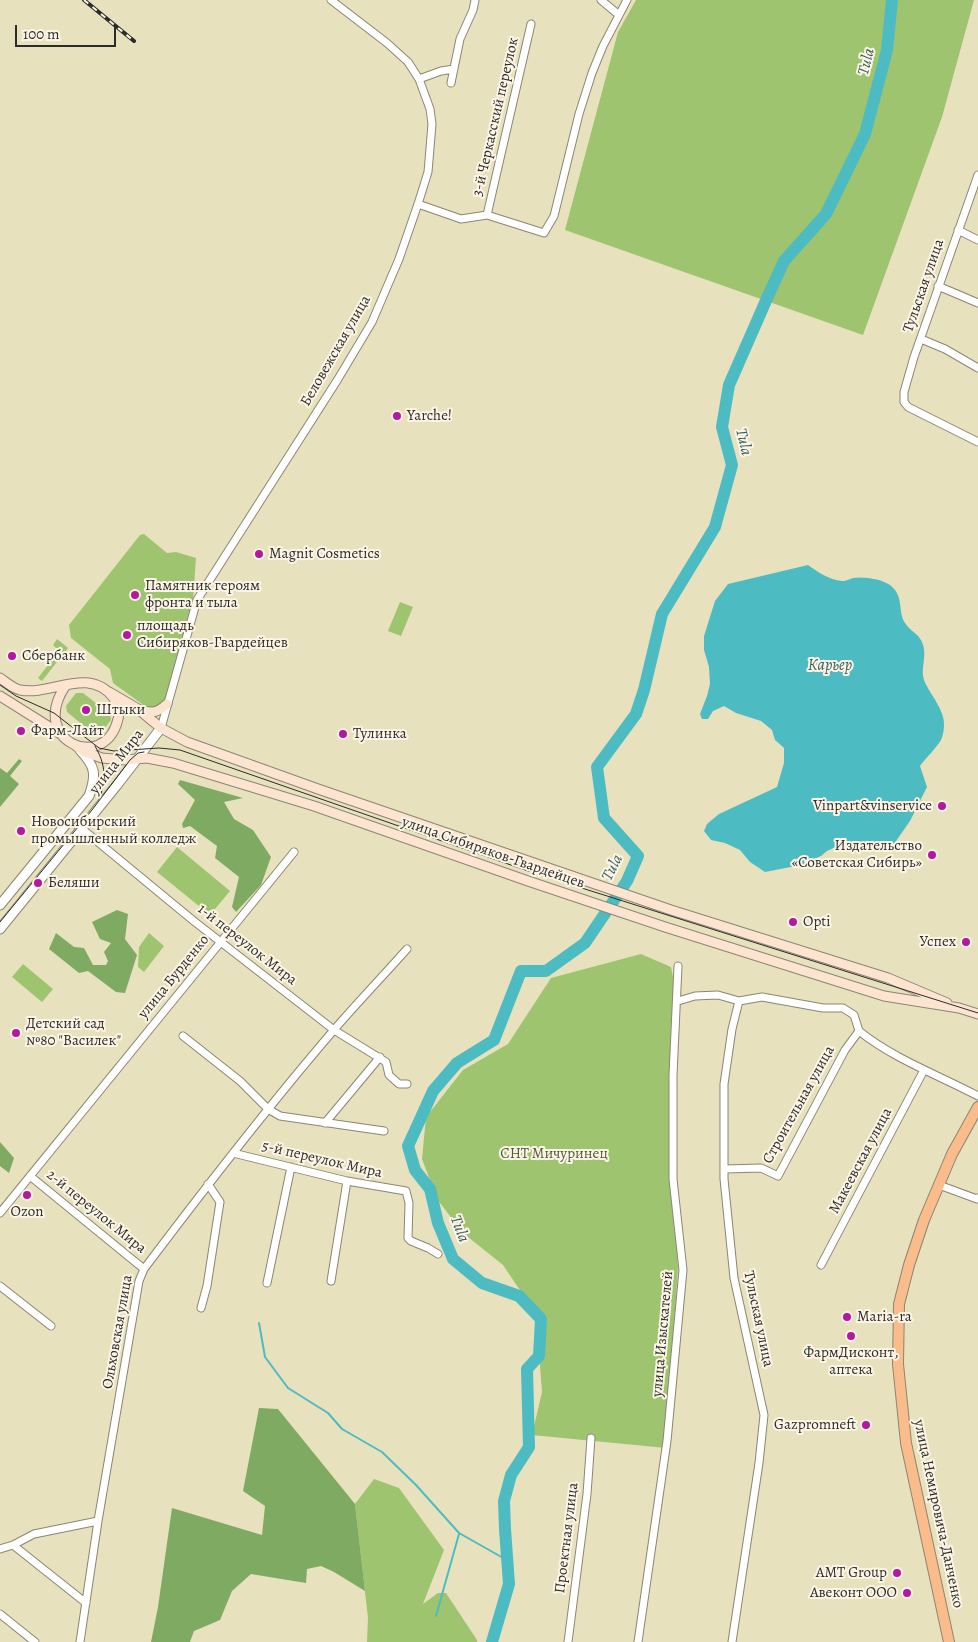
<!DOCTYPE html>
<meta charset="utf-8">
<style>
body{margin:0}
#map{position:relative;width:978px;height:1642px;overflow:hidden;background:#e8e1be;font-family:Alegreya,serif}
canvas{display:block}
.scale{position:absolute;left:15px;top:25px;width:101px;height:22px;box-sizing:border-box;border:2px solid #2b2b2b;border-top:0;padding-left:6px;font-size:15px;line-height:18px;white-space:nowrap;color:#2b2b2b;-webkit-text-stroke:4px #fcf5e5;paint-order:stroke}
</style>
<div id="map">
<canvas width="978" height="1642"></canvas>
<div class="scale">100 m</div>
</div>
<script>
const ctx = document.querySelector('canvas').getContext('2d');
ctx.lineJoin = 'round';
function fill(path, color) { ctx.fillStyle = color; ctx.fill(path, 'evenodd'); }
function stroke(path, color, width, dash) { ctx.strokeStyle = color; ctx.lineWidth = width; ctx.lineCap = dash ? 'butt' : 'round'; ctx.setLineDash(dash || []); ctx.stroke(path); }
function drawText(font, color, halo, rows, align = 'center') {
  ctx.font = font + ' Alegreya,serif'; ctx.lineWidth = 4; ctx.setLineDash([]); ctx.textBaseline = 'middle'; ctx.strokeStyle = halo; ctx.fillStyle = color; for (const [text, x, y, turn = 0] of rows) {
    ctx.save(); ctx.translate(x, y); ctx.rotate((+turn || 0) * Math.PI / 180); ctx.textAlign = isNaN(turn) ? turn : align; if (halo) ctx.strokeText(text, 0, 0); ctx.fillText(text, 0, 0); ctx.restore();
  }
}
fill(new Path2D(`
 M 636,0 L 974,0 L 942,117 L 863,335 L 565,230 L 618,32 Z
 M 144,534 L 167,553 L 176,552 L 196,558 L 193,601 L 165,701 L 156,710 L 149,709 L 113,683 L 110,669 L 71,638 L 69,625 L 140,535 Z
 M 400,602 L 413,607 L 401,636 L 388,631 Z
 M 57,639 L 68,648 L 42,681 L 38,678 L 59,651 L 53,645 Z
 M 76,693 L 83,693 L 110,714 L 111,720 L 101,733 L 94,734 L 67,712 L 66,706 Z
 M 177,847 L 230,891 L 210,915 L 157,872 Z
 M 149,933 L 164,946 L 144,972 L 138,967 L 139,947 Z
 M 641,954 L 671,967 L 678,1003 L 673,1179 L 678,1268 L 666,1448 L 532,1435 L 542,1392 L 536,1314 L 503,1265 L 463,1233 L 437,1199 L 422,1159 L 426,1117 L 463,1070 L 508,1044 L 551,978 Z
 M 23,964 L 53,989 L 42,1002 L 12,977 Z
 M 374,1479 L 399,1488 L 444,1550 L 423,1604 L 438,1593 L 446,1593 L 477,1640 L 477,1642 L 367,1642 L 368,1618 L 355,1504 Z`), '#9ec46f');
fill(new Path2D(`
 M 19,759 L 22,761 L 10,776 L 19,784 L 0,807 L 0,768 L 7,773 Z
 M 180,780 L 243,798 L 224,802 L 234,819 L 253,830 L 271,857 L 261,885 L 236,912 L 232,907 L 239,877 L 215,858 L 217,846 L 190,826 L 183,828 L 182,824 L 195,800 L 178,784 Z
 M 117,910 L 128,914 L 125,939 L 137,955 L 125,993 L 116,992 L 88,971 L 79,973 L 49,949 L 56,933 L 74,947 L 84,948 L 93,965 L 106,965 L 108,961 L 104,952 L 111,943 L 100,939 L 92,922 Z
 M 0,1142 L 14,1158 L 9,1173 L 0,1166 Z
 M 259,1408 L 278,1409 L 355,1504 L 365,1591 L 334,1572 L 321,1566 L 307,1569 L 306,1583 L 251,1574 L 232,1591 L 220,1620 L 194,1631 L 190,1642 L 151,1642 L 158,1607 L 172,1508 L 262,1535 L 265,1506 L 243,1491 Z`), '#7eaa62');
fill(new Path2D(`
 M 808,565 C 818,572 829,580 842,581 C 847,581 849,579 853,578 C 863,576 882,579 890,585 C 905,597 897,610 905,623 C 910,631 918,633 922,642 C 928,655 920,668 924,680 C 929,693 945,710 944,725 C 944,729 943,736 941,740 C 938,746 925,759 920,766 L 927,787 L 910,821 L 894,844 L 860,844 L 846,842 L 827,851 L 821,856 L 801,865 L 765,872 L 750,862 L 740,850 L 725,843 L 711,840 L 704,831 L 707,824 L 719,814 L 777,787 L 784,763 L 784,748 L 775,740 L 772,730 L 761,721 L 736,713 L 724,706 L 713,711 L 708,719 L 702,719 L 700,714 L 707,696 L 710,684 L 709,667 L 704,650 L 704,636 L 715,601 L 728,584 Z`), '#4dbcc2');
stroke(new Path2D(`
 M 259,1323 L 265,1357 L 288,1388 L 328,1413 L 342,1429 L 382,1452 L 416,1485 L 459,1533 L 505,1559 L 509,1584
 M 436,1616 L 459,1534`), '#4dbcc2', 2);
stroke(new Path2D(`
 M 492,1642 L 509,1584 L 505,1529 L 504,1501 L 511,1475 L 529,1447 L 527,1369 L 539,1356 L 541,1319 L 519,1296 L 482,1283 L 453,1259 L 438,1223 L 430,1189 L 415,1170 L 408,1146 L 433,1091 L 457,1063 L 494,1040 L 521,971 L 546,971 L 585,943 L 627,881 L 638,856 L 604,818 L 597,767 L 636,714 L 644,690 L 662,614 L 715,527 L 732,465 L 722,427 L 729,385 L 768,296 L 784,261 L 826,214 L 865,134 L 887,50 L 892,0`), '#4dbcc2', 12);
const minor = new Path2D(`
 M 601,0 L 619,15
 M 419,79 L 441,71 L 454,69
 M 451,83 L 460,39 L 473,10 L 475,0
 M 978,175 L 914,357 L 904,392 L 904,402 L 908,407 L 978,442
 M 418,204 L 461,219 L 487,215 L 544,233 L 554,216 L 579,114 L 592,73 L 603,46 L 627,0
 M 487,215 L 531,24
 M 958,230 L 978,240
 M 938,286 L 978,303
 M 921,339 L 945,349 L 978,368
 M 161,728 L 197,600 L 338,379 L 372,322 L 399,259 L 418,204 L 428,172 L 432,124 L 430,109 L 419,79 L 408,62 L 387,43 L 331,0
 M 70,819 L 195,922 L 334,1030 L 386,1062 L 389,1075 L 399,1084 L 407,1084
 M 678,1001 L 695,996 L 718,995 L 739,1001 L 762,997 L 823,1008 L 843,1008 L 854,1015 L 859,1031
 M 859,1031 C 894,1059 938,1075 978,1096
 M 183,1036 L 240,1081 L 268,1109 L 280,1116 L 384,1131
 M 325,1123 L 380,1057
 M 233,1153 L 347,1181 L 406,1191 L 409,1203 L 408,1238 L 411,1241 L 428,1248 L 438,1254
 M 725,1169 L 761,1168 L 778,1176 L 845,1050 L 859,1031
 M 30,1176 L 144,1269
 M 939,1185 L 977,1199 L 978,1198
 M 0,1213 L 294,852
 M 821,1265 L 924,1070
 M 331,1281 L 347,1181
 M 267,1283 L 291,1167
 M 0,1286 L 51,1326
 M 201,1308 L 207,1286 L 220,1202 L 208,1184
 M 13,1545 L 86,1603
 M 0,1549 L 13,1545 L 34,1534 L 98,1521
 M 0,1614 L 35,1642
 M 80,1642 L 98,1521 L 139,1281 L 144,1269 C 205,1188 267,1108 333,1031 C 357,1003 383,976 407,949
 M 568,1642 L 587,1494 L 591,1438
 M 638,1642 L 667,1441 L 683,1270 L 673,1179 L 673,1075 L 678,966
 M 732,1642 L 759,1463 L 764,1415 L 734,1278 L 724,1179 L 724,1084 L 732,1029 L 739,1001`);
const tertiary = new Path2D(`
 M 0,905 L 89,796 C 97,774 95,766 80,750
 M 0,929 L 117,785 L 161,728`);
const secondary = new Path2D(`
 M 0,678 C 6,682 12,688 20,690 C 52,696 87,666 113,697 C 117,703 120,712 118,719 C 105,774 27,741 66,685
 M 109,692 L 138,709 L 161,728 L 187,742 L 318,789 L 671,910 L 888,978 L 947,1003
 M 0,696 L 59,733
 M 141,710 C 153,714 158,712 167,704
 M 76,746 L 85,752 L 102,758 L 125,760 L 147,758 L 173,763 L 314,806 L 528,881 L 665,927 L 884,996 L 959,1008 L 978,1014`);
const primary = new Path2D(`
 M 949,1642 L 906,1443 L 898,1364 L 899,1304 L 909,1265 L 924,1220 L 952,1154 L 978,1107`);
stroke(minor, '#8a8674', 9);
stroke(tertiary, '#8a8674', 11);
stroke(secondary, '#8a8674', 11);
stroke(primary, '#8a8674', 12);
stroke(minor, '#fff', 7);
stroke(tertiary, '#fff', 9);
stroke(secondary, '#fde4d0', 9);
stroke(primary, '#f9bc8a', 10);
stroke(new Path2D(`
 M 0,685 L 16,696 L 54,713 L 99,748 L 114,751 L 159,748 L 180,750 L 531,872 L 978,1013
 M 95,746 C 105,764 106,775 101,794
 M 0,922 L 92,810 L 130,760 L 138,753 L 144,752`), '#2b2b2b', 1);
const rail = new Path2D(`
 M 84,0 L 134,41`);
stroke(rail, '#2b2b2b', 4);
stroke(rail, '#fcf5e5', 2, [5.5]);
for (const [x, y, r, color] of [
 [397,416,5,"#b5179e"],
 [259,554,5,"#b5179e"],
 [135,595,5,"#b5179e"],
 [127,635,5,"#b5179e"],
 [12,656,5,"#b5179e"],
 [86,710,5,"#b5179e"],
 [21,731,5,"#b5179e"],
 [343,734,5,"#b5179e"],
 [942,806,5,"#b5179e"],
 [21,831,5,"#b5179e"],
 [932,855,5,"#b5179e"],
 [38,883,5,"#b5179e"],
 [793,922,5,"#b5179e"],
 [966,942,5,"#b5179e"],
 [16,1033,5,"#b5179e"],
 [27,1195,5,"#b5179e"],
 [847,1317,5,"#b5179e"],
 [851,1336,5,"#b5179e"],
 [866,1425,5,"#b5179e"],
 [897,1573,5,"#b5179e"],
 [907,1593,5,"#b5179e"]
]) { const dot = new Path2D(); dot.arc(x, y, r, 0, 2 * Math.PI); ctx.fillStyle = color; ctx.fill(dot); stroke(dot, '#fcf5e5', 2); }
drawText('15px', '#2b2b2b', '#fcf5e5', [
 ["3-й Черкасский переулок",496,117,-77],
 ["Тульская улица",924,286,-71],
 ["Беловежская улица",336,351,-60],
 ["улица Мира",117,762,-52],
 ["улица Сибиряков-Гвардейцев",493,853,19],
 ["1-й переулок Мира",247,945,38],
 ["улица Бурденко",174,977,-51],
 ["Строительная улица",799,1105,-61],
 ["5-й переулок Мира",322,1160,13],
 ["Макеевская улица",861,1161,-62],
 ["2-й переулок Мира",96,1212,39],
 ["Тульская улица",758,1319,78],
 ["Ольховская улица",118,1332,-80],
 ["улица Изыскателей",663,1334,-85],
 ["улица Немировича-Данченко",938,1514,78],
 ["Проектная улица",567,1538,-83]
]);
drawText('15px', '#2b2b2b', '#fcf5e5', [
 ["Yarche!",407,416],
 ["Magnit Cosmetics",269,554],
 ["Памятник героям",145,586],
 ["фронта и тыла",145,603],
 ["площадь",137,626],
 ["Сибиряков-Гвардейцев",137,643],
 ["Сбербанк",22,656],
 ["Штыки",96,710],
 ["Фарм-Лайт",31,731],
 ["Тулинка",353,734],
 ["Vinpart&vinservice",932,806,"right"],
 ["Новосибирский",31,822],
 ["промышленный колледж",31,839],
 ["Издательство",922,846,"right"],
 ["«Советская Сибирь»",922,863,"right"],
 ["Беляши",48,883],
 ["Opti",803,922],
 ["Успех",956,942,"right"],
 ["Детский сад",26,1024],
 ["№80 \"Василек\"",26,1041],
 ["Ozon",27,1212,"center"],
 ["Maria-ra",857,1317],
 ["ФармДисконт,",851,1353,"center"],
 ["аптека",851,1370,"center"],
 ["Gazpromneft",856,1425,"right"],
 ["АМТ Group",887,1573,"right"],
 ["Авеконт ООО",897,1593,"right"]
], 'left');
drawText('15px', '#4e593f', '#fcf5e5', [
 ["СНТ Мичуринец",554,1154]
]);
drawText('italic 16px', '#375e60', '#fcf5e5', [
 ["Tula",867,62,-76],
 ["Tula",743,442,77],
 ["Карьер",830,666],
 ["Tula",613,868,-63],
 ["Tula",459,1229,69]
]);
</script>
